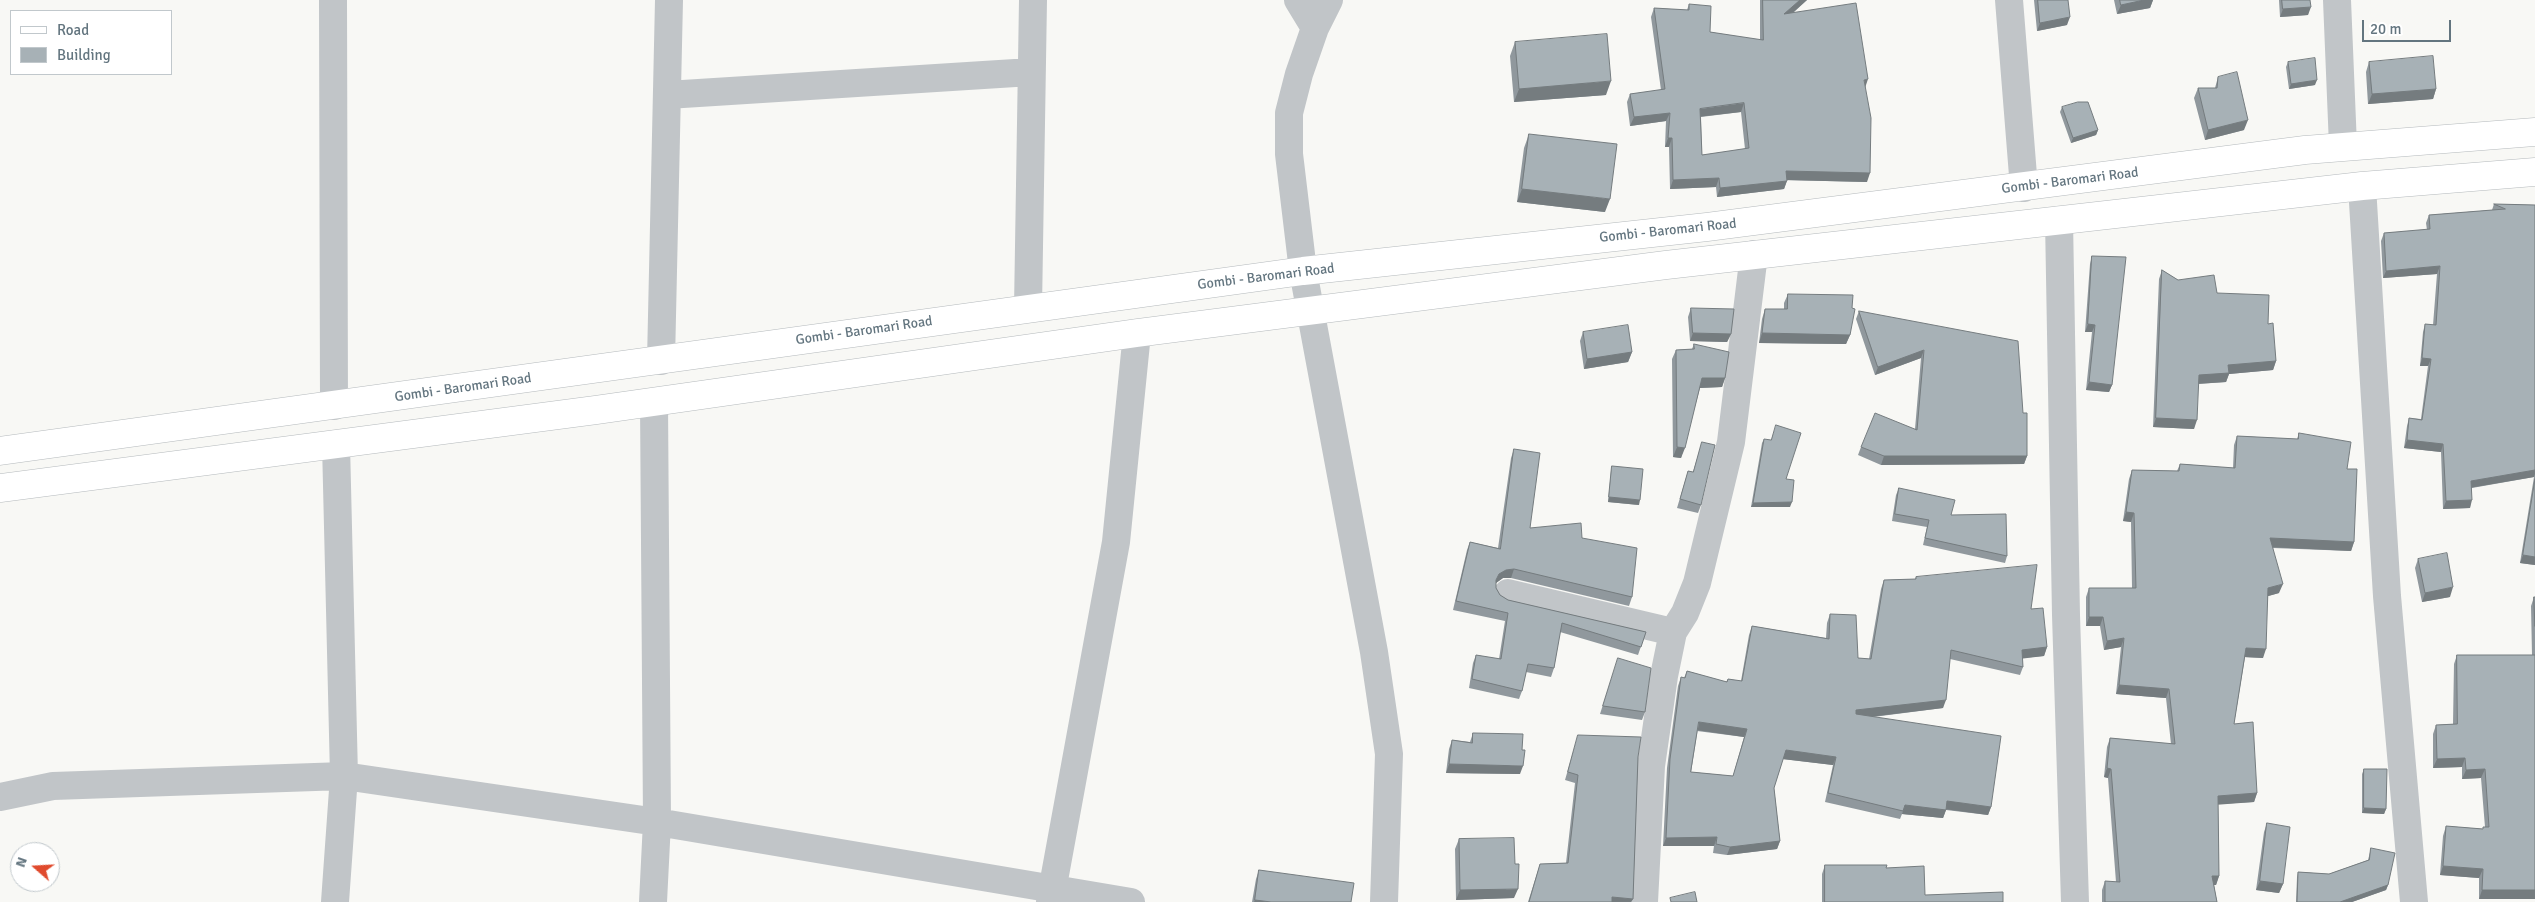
<!DOCTYPE html>
<style>
body{margin:0}
#map{position:relative;width:2535px;height:902px;overflow:hidden;background:#f8f8f5;font-family:Signika,sans-serif}
canvas{display:block}
.legend{position:absolute;left:10px;top:10px;width:162px;height:65px;box-sizing:border-box;background:#fff;border:1px solid #c1c8cc;margin:0;padding:6px 9px;list-style:none;font-size:15px;color:#63757f}
.legend li{display:flex;align-items:center;gap:10px;height:25px}
.legend b{width:25px;border:1px solid #c1c8cc}
.north{position:absolute;left:10px;top:842px;width:50px;height:50px;box-sizing:border-box;background:#fff;border:1px solid #c1c8cc;border-radius:50%;rotate:289deg;font-size:14px;font-weight:700;line-height:20px;text-align:center;color:#63757f}
.north::after{content:'';display:block;margin:auto;width:18px;height:22px;background:#e04a2d;clip-path:polygon(50% 0,100% 100%,50% 72%,0 100%)}
.scale{position:absolute;left:2362px;top:20px;width:89px;height:22px;box-sizing:border-box;border:2px solid #63757f;border-top:0;padding-left:6px;font-size:15px;line-height:18px;white-space:nowrap;color:#63757f;-webkit-text-stroke:4px #fff;paint-order:stroke}
</style>
<div id="map">
<canvas width="2535" height="902"></canvas>
<ul class="legend">
<li><b style="height:6px;background:#fff"></b>Road</li>
<li><b style="height:14px;background:#a7b1b6"></b>Building</li>
</ul>
<div class="north">N</div>
<div class="scale">20 m</div>
</div>
<script>
const ctx = document.querySelector('canvas').getContext('2d');
ctx.lineJoin = 'round';
function stroke(path, color, width, dash) { ctx.strokeStyle = color; ctx.lineWidth = width; ctx.lineCap = dash ? 'butt' : 'round'; ctx.setLineDash(dash || []); ctx.stroke(path); }
function fill(path, color) { ctx.fillStyle = color; ctx.fill(path, 'evenodd'); }
function drawText(font, color, halo, rows, align = 'center') {
  ctx.font = font + ' Signika,sans-serif'; ctx.lineWidth = 5; ctx.setLineDash([]); ctx.textBaseline = 'middle'; ctx.strokeStyle = halo; ctx.fillStyle = color; for (const [text, x, y, turn = 0] of rows) {
    ctx.save(); ctx.translate(x, y); ctx.rotate((+turn || 0) * Math.PI / 180); ctx.textAlign = isNaN(turn) ? turn : align; if (halo) ctx.strokeText(text, 0, 0); ctx.fillText(text, 0, 0); ctx.restore();
  }
}
const major = new Path2D(`
 M 0,451 L 1303,271 L 1707,227 L 2305,150 L 2535,132
 M 0,488 L 596,410 L 1137,333 L 1666,265 L 2362,186 L 2535,172`);
stroke(major, '#b4b9bc', 29);
stroke(new Path2D(`
 M 333,0 L 334,406
 M 1298,0 L 1315,28
 M 1329,0 L 1315,28 L 1299,74 L 1289,113 L 1289,154 L 1303,271 L 1374,652 L 1389,754 L 1384,902
 M 2009,0 L 2024,188
 M 2337,0 L 2343,146
 M 667,95 L 1031,72
 M 2362,186 L 2387,596 L 2414,902
 M 2059,220 L 2066,615 L 2075,902
 M 1028,308 L 1033,0
 M 661,361 L 669,0
 M 1508,593 L 1673,632
 M 0,797 L 53,786 L 344,776 L 657,822 L 1131,902
 M 335,902 L 344,776 L 336,444
 M 653,902 L 657,822 L 654,402
 M 1050,902 L 1116,542 L 1137,333
 M 1644,902 L 1651,766 L 1664,676 L 1673,632 L 1685,613 L 1697,583 L 1731,442 L 1754,254`), '#c1c5c8', 28);
stroke(major, '#fff', 28);
fill(new Path2D(`
 M 1760,0 L 1807,0 L 1793,13 L 1865,86 L 1867,182 L 1787,180 L 1784,189 L 1717,197 L 1716,187 L 1670,189 L 1669,147 L 1665,147 L 1666,121 L 1630,126 L 1627,102 L 1630,94 L 1661,90 L 1651,17 L 1654,8 L 1687,10 L 1689,4 L 1710,32 L 1760,40 ZM 1741,112 L 1745,149 L 1702,155 L 1701,117 Z
 M 2034,0 L 2068,0 L 2067,25 L 2037,31 Z
 M 2114,0 L 2153,0 L 2150,8 L 2117,14 Z
 M 2279,0 L 2310,0 L 2308,15 L 2280,17 Z
 M 1515,42 L 1606,95 L 1514,102 L 1510,56 Z
 M 2288,62 L 2315,85 L 2289,89 L 2286,67 Z
 M 2369,62 L 2436,89 L 2433,99 L 2368,104 L 2366,72 Z
 M 2218,77 L 2244,130 L 2205,140 L 2194,98 L 2198,88 L 2215,88 Z
 M 2062,107 L 2098,130 L 2096,135 L 2071,143 L 2060,112 Z
 M 1529,134 L 1605,212 L 1517,202 L 1524,148 Z
 M 2494,204 L 2535,205 L 2535,565 L 2520,563 L 2534,477 L 2472,488 L 2470,508 L 2443,509 L 2441,452 L 2404,448 L 2407,426 L 2409,418 L 2421,419 L 2428,366 L 2420,366 L 2423,332 L 2425,324 L 2433,325 L 2437,274 L 2383,278 L 2381,241 L 2384,233 L 2427,230 L 2426,223 L 2429,215 L 2492,210 Z
 M 2092,256 L 2112,385 L 2109,392 L 2086,390 L 2092,332 L 2085,332 L 2090,264 Z
 M 2162,270 L 2178,280 L 2217,293 L 2268,324 L 2276,361 L 2273,370 L 2229,374 L 2226,382 L 2198,384 L 2194,429 L 2153,427 L 2159,279 Z
 M 1788,294 L 1852,308 L 1850,335 L 1846,344 L 1759,343 L 1762,319 L 1765,309 L 1784,309 L 1784,303 Z
 M 1691,308 L 1731,334 L 1727,342 L 1690,341 L 1688,317 Z
 M 1859,311 L 2023,413 L 2027,456 L 2024,464 L 1881,465 L 1858,455 L 1861,447 L 1915,429 L 1921,358 L 1875,375 L 1856,319 Z
 M 1583,332 L 1632,352 L 1628,362 L 1584,369 L 1580,341 Z
 M 1694,344 L 1725,378 L 1722,387 L 1700,388 L 1681,458 L 1673,457 L 1672,359 L 1676,350 L 1692,349 Z
 M 2299,433 L 2347,469 L 2354,542 L 2351,551 L 2273,548 L 2279,593 L 2268,596 L 2263,658 L 2245,657 L 2234,724 L 2257,793 L 2254,802 L 2218,804 L 2219,876 L 2216,885 L 2214,885 L 2217,902 L 2102,902 L 2102,890 L 2105,881 L 2116,882 L 2108,778 L 2104,777 L 2107,747 L 2110,738 L 2171,744 L 2166,698 L 2116,694 L 2121,647 L 2104,650 L 2100,626 L 2086,626 L 2086,597 L 2089,588 L 2132,588 L 2131,522 L 2123,521 L 2129,479 L 2132,470 L 2177,471 L 2180,464 L 2233,468 L 2234,445 L 2237,436 L 2297,439 Z
 M 1764,439 L 1786,479 L 1790,507 L 1751,507 L 1762,443 Z
 M 1702,442 L 1701,505 L 1698,513 L 1677,508 L 1688,471 L 1693,472 Z
 M 1514,449 L 1530,528 L 1582,538 L 1632,597 L 1629,606 L 1511,578 L 1503,578 L 1496,583 L 1496,588 L 1500,595 L 1508,600 L 1646,632 L 1638,655 L 1560,632 L 1554,668 L 1551,677 L 1526,672 L 1522,691 L 1519,699 L 1469,688 L 1473,663 L 1476,655 L 1499,659 L 1505,621 L 1453,610 L 1467,550 L 1470,542 L 1498,548 L 1511,458 Z
 M 1612,466 L 1639,505 L 1608,502 L 1611,471 Z
 M 1899,488 L 1951,515 L 2007,556 L 2005,563 L 1923,545 L 1927,527 L 1892,521 L 1896,495 Z
 M 2418,559 L 2450,597 L 2422,602 L 2415,568 Z
 M 1916,577 L 2031,609 L 2047,647 L 2044,656 L 2022,658 L 2023,667 L 2020,675 L 1950,659 L 1943,708 L 1873,717 L 1991,807 L 1988,815 L 1946,810 L 1943,818 L 1902,814 L 1900,819 L 1825,802 L 1833,765 L 1783,759 L 1774,788 L 1780,841 L 1777,849 L 1727,855 L 1713,853 L 1714,846 L 1663,846 L 1667,768 L 1678,686 L 1681,677 L 1684,678 L 1687,671 L 1726,682 L 1728,679 L 1741,681 L 1749,635 L 1752,626 L 1826,638 L 1827,623 L 1830,614 L 1858,658 L 1869,659 L 1881,589 L 1884,580 L 1915,579 ZM 1697,731 L 1744,737 L 1733,776 L 1691,772 Z
 M 2534,597 L 2535,597 L 2535,899 L 2479,899 L 2479,878 L 2440,875 L 2443,836 L 2446,826 L 2483,829 L 2483,827 L 2485,827 L 2481,778 L 2462,779 L 2462,767 L 2433,768 L 2433,734 L 2436,725 L 2453,724 L 2454,664 L 2457,655 L 2532,655 L 2531,606 Z
 M 1618,658 L 1645,712 L 1642,720 L 1600,714 Z
 M 1473,733 L 1520,774 L 1446,773 L 1449,749 L 1452,740 L 1470,742 Z
 M 1578,735 L 1638,757 L 1633,899 L 1631,902 L 1528,902 L 1540,864 L 1566,863 L 1575,783 L 1565,780 Z
 M 2364,769 L 2386,809 L 2384,814 L 2362,813 L 2362,774 Z
 M 2267,823 L 2283,884 L 2279,893 L 2256,890 L 2264,832 Z
 M 1459,839 L 1514,898 L 1456,900 L 1455,849 Z
 M 2371,848 L 2388,885 L 2386,890 L 2352,902 L 2296,902 L 2297,877 L 2298,872 L 2329,874 L 2368,860 Z
 M 1825,865 L 1886,868 L 1925,895 L 2003,902 L 1822,902 L 1822,874 Z
 M 1259,870 L 1351,902 L 1252,902 L 1256,879 Z`), '#90989d');
fill(new Path2D(`
 M 1800,0 L 1807,0 L 1781,23 L 1784,14 Z
 M 2144,0 L 2153,0 L 2150,8 L 2117,14 L 2121,5 Z
 M 2311,7 L 2308,15 L 2280,17 L 2283,9 Z
 M 2070,17 L 2067,25 L 2037,31 L 2040,23 Z
 M 1868,79 L 1865,88 L 1864,80 Z
 M 2317,80 L 2315,85 L 2289,89 L 2291,84 Z
 M 1611,81 L 1606,95 L 1514,102 L 1519,89 Z
 M 2436,89 L 2433,99 L 2368,104 L 2372,94 Z
 M 1744,103 L 1741,112 L 1697,117 L 1700,109 Z
 M 1670,113 L 1666,121 L 1630,126 L 1634,117 Z
 M 2248,120 L 2244,130 L 2205,140 L 2208,130 Z
 M 2098,130 L 2096,135 L 2071,143 L 2073,138 Z
 M 1668,138 L 1672,138 L 1669,147 L 1665,147 Z
 M 1786,171 L 1870,173 L 1867,182 L 1783,180 Z
 M 1719,178 L 1716,187 L 1670,189 L 1673,180 Z
 M 1787,181 L 1784,189 L 1717,197 L 1720,188 Z
 M 1522,189 L 1610,199 L 1605,212 L 1517,202 Z
 M 2440,266 L 2437,274 L 2383,278 L 2386,271 Z
 M 2088,324 L 2095,325 L 2092,332 L 2085,332 Z
 M 1693,333 L 1731,334 L 1727,342 L 1690,341 Z
 M 1762,333 L 1850,335 L 1846,344 L 1759,343 Z
 M 1924,350 L 1921,358 L 1875,375 L 1878,367 Z
 M 1632,352 L 1628,362 L 1584,369 L 1587,359 Z
 M 2422,358 L 2431,359 L 2428,366 L 2420,366 Z
 M 2276,361 L 2273,370 L 2229,374 L 2226,382 L 2195,384 L 2199,375 L 2228,365 Z
 M 1702,378 L 1725,378 L 1722,387 L 1699,388 Z
 M 2089,382 L 2112,385 L 2109,392 L 2086,390 Z
 M 2156,418 L 2197,420 L 2194,429 L 2153,427 Z
 M 2407,440 L 2443,444 L 2441,452 L 2404,448 Z
 M 1677,447 L 1685,448 L 1681,458 L 1673,457 Z
 M 1884,456 L 2027,456 L 2024,464 L 1881,465 Z
 M 2535,470 L 2535,474 L 2534,477 L 2469,488 L 2471,481 Z
 M 1609,497 L 1640,500 L 1639,505 L 1608,502 Z
 M 2472,500 L 2470,508 L 2443,509 L 2446,501 Z
 M 1792,502 L 1790,507 L 1751,507 L 1753,503 Z
 M 2126,512 L 2134,513 L 2131,522 L 2123,521 Z
 M 2270,538 L 2354,542 L 2351,551 L 2267,547 Z
 M 2523,555 L 2535,557 L 2535,565 L 2520,563 Z
 M 1514,569 L 1511,578 L 1503,578 L 1496,583 L 1496,580 L 1499,574 L 1506,570 Z
 M 2283,584 L 2279,593 L 2265,597 L 2268,588 Z
 M 2453,587 L 2450,597 L 2422,602 L 2425,593 Z
 M 2089,617 L 2103,617 L 2100,626 L 2086,626 Z
 M 2124,638 L 2121,647 L 2104,650 L 2107,641 Z
 M 2047,647 L 2044,656 L 2019,659 L 2022,650 Z
 M 2246,648 L 2266,649 L 2263,658 L 2243,657 Z
 M 2119,685 L 2169,689 L 2166,698 L 2116,694 Z
 M 1946,700 L 1943,708 L 1853,719 L 1856,710 Z
 M 1699,722 L 1747,729 L 1744,737 L 1696,730 Z
 M 1786,750 L 1836,757 L 1833,765 L 1782,759 Z
 M 2465,758 L 2462,767 L 2433,768 L 2437,759 Z
 M 1449,764 L 1523,766 L 1520,774 L 1446,773 Z
 M 2107,768 L 2111,769 L 2108,778 L 2104,777 Z
 M 2485,769 L 2481,778 L 2462,779 L 2466,770 Z
 M 2257,793 L 2254,802 L 2214,805 L 2218,796 Z
 M 1947,801 L 1991,807 L 1988,815 L 1944,809 Z
 M 1905,805 L 1946,810 L 1943,818 L 1902,814 Z
 M 2364,808 L 2386,809 L 2384,814 L 2362,813 Z
 M 1717,837 L 1714,846 L 1663,846 L 1666,838 Z
 M 1780,841 L 1777,849 L 1727,855 L 1730,847 Z
 M 2443,866 L 2483,869 L 2479,878 L 2440,875 Z
 M 2212,876 L 2219,876 L 2216,885 L 2208,885 Z
 M 2260,881 L 2283,884 L 2279,893 L 2256,890 Z
 M 2388,885 L 2386,890 L 2352,902 L 2340,902 Z
 M 1518,889 L 1514,898 L 1456,900 L 1460,890 Z
 M 2482,890 L 2535,890 L 2535,899 L 2479,899 Z
 M 1612,897 L 1633,899 L 1631,902 L 1611,902 Z
 M 1255,900 L 1271,902 L 1254,902 Z`), '#757c7f');
const building = new Path2D(`
 M 1763,0 L 1800,0 L 1784,14 L 1856,3 L 1868,79 L 1864,80 L 1871,118 L 1870,173 L 1786,171 L 1787,181 L 1720,188 L 1719,178 L 1673,180 L 1672,138 L 1668,138 L 1670,113 L 1634,117 L 1630,94 L 1665,89 L 1654,8 L 1689,10 L 1689,4 L 1711,6 L 1710,32 L 1763,40 ZM 1744,103 L 1749,148 L 1702,155 L 1700,109 Z
 M 2038,0 L 2068,0 L 2070,17 L 2040,23 Z
 M 2120,0 L 2144,0 L 2121,5 Z
 M 2282,0 L 2310,0 L 2311,7 L 2283,9 Z
 M 1607,34 L 1611,81 L 1519,89 L 1515,42 Z
 M 2433,56 L 2436,89 L 2372,94 L 2369,62 Z
 M 2315,58 L 2317,80 L 2291,84 L 2288,62 Z
 M 2237,72 L 2248,120 L 2208,130 L 2198,88 L 2217,88 L 2218,77 Z
 M 2078,102 L 2088,102 L 2098,130 L 2073,138 L 2062,107 Z
 M 1529,134 L 1617,144 L 1610,199 L 1522,189 Z
 M 2494,204 L 2535,205 L 2535,470 L 2471,481 L 2472,500 L 2446,501 L 2443,444 L 2407,440 L 2409,418 L 2422,420 L 2431,359 L 2422,358 L 2425,324 L 2436,325 L 2440,266 L 2386,271 L 2384,233 L 2430,229 L 2429,215 L 2505,209 Z
 M 2092,256 L 2126,257 L 2112,385 L 2089,382 L 2095,325 L 2088,324 Z
 M 2162,270 L 2178,280 L 2214,275 L 2217,293 L 2269,295 L 2268,324 L 2273,323 L 2276,361 L 2228,365 L 2229,373 L 2199,375 L 2197,420 L 2156,418 Z
 M 1788,294 L 1853,295 L 1852,308 L 1855,309 L 1850,335 L 1762,333 L 1765,309 L 1787,309 Z
 M 1691,308 L 1734,309 L 1731,334 L 1693,333 Z
 M 1859,311 L 2018,341 L 2023,413 L 2027,413 L 2027,456 L 1884,456 L 1861,447 L 1875,413 L 1917,430 L 1924,350 L 1878,367 Z
 M 1628,325 L 1632,352 L 1587,359 L 1583,332 Z
 M 1694,344 L 1729,352 L 1725,378 L 1702,378 L 1685,448 L 1677,447 L 1676,350 L 1694,349 Z
 M 1776,425 L 1801,433 L 1786,479 L 1794,480 L 1792,502 L 1753,503 L 1764,439 L 1771,440 Z
 M 2299,433 L 2351,442 L 2347,469 L 2357,469 L 2354,542 L 2270,538 L 2283,584 L 2268,588 L 2266,649 L 2246,648 L 2234,724 L 2253,722 L 2257,793 L 2218,796 L 2219,876 L 2212,876 L 2217,902 L 2105,902 L 2105,881 L 2120,882 L 2111,769 L 2107,768 L 2110,738 L 2175,744 L 2169,689 L 2119,685 L 2124,638 L 2107,641 L 2103,617 L 2089,617 L 2089,588 L 2136,588 L 2134,513 L 2126,512 L 2132,470 L 2179,471 L 2180,464 L 2235,468 L 2237,436 L 2298,439 Z
 M 1702,442 L 1715,445 L 1701,505 L 1680,499 L 1688,471 L 1693,472 Z
 M 1514,449 L 1540,453 L 1530,528 L 1581,523 L 1582,538 L 1637,548 L 1632,597 L 1514,569 L 1506,570 L 1499,574 L 1496,580 L 1496,588 L 1500,595 L 1508,600 L 1646,632 L 1641,647 L 1562,623 L 1554,668 L 1528,664 L 1522,691 L 1472,679 L 1476,655 L 1501,659 L 1508,613 L 1456,601 L 1470,542 L 1500,549 Z
 M 1612,466 L 1643,469 L 1640,500 L 1609,497 Z
 M 2535,479 L 2535,557 L 2523,555 Z
 M 1899,488 L 1955,500 L 1951,515 L 2006,514 L 2007,556 L 1925,538 L 1929,520 L 1895,514 Z
 M 2447,553 L 2453,587 L 2425,593 L 2418,559 Z
 M 2037,565 L 2031,609 L 2043,608 L 2047,647 L 2022,650 L 2023,667 L 1951,650 L 1946,700 L 1856,710 L 1856,714 L 2001,736 L 1991,807 L 1947,801 L 1946,810 L 1905,805 L 1903,811 L 1828,793 L 1836,757 L 1786,750 L 1774,788 L 1780,841 L 1730,847 L 1716,844 L 1717,837 L 1666,838 L 1670,759 L 1681,677 L 1685,678 L 1687,671 L 1727,682 L 1728,679 L 1742,681 L 1752,626 L 1829,639 L 1830,614 L 1856,615 L 1858,658 L 1871,659 L 1884,580 L 1916,579 L 1916,577 ZM 1699,722 L 1747,729 L 1733,776 L 1691,772 Z
 M 2534,597 L 2535,597 L 2535,626 Z
 M 2457,655 L 2535,655 L 2535,890 L 2482,890 L 2483,869 L 2443,866 L 2446,826 L 2483,829 L 2483,827 L 2489,827 L 2485,769 L 2466,770 L 2465,758 L 2437,759 L 2436,725 L 2457,724 Z
 M 1618,658 L 1651,668 L 1645,712 L 1603,706 Z
 M 1473,733 L 1523,734 L 1522,750 L 1525,750 L 1523,766 L 1449,764 L 1452,740 L 1472,743 Z
 M 1578,735 L 1641,737 L 1638,757 L 1633,899 L 1612,897 L 1612,902 L 1529,902 L 1540,864 L 1568,863 L 1578,775 L 1568,772 Z
 M 2364,769 L 2387,769 L 2386,809 L 2364,808 Z
 M 2267,823 L 2290,827 L 2283,884 L 2260,881 Z
 M 1514,838 L 1515,864 L 1519,864 L 1518,889 L 1460,890 L 1459,839 Z
 M 2371,848 L 2395,853 L 2388,885 L 2340,902 L 2297,902 L 2298,872 L 2329,874 L 2369,860 Z
 M 1825,865 L 1887,865 L 1886,868 L 1924,866 L 1925,895 L 2003,892 L 2003,902 L 1825,902 Z
 M 1259,870 L 1354,883 L 1351,902 L 1271,902 L 1255,900 Z
 M 1695,892 L 1697,902 L 1671,902 L 1670,898 Z`);
fill(building, '#a7b1b6');
stroke(building, '#757c7f', 1);
drawText('14px', '#63757f', '#fff', [
 ["Gombi - Baromari Road",2070,181,-7],
 ["Gombi - Baromari Road",1668,231,-6],
 ["Gombi - Baromari Road",1266,277,-7],
 ["Gombi - Baromari Road",864,331,-8],
 ["Gombi - Baromari Road",463,388,-8]
]);
</script>
